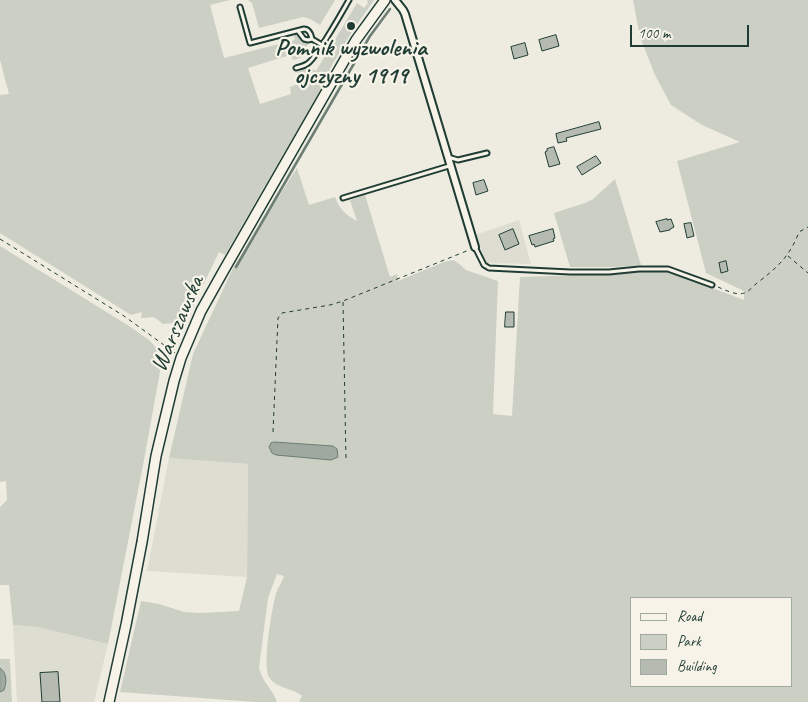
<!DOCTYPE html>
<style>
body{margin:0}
#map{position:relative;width:808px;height:702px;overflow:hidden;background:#eeece1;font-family:Caveat,sans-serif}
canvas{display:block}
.legend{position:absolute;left:630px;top:597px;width:162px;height:90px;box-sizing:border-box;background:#f7f3e8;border:1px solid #a1aaa0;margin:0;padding:6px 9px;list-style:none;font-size:15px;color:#1f3d34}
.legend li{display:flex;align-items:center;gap:10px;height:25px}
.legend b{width:25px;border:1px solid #a1aaa0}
.scale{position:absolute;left:630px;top:25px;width:119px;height:22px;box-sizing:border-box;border:2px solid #1f3d34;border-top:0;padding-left:6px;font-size:15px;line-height:18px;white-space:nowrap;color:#1f3d34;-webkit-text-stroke:4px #f7f3e8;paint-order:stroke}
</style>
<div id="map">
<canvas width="808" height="702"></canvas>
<ul class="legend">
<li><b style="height:6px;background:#f7f3e8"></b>Road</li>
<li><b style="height:14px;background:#cccfc4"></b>Park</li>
<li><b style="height:14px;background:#b5bbb0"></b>Building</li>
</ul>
<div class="scale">100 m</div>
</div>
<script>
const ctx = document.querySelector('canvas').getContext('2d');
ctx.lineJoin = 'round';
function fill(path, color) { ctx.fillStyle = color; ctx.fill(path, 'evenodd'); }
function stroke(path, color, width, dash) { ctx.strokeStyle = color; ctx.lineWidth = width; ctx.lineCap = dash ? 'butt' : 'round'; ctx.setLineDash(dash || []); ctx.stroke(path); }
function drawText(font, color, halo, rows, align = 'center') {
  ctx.font = font + ' Caveat,sans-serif'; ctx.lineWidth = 4.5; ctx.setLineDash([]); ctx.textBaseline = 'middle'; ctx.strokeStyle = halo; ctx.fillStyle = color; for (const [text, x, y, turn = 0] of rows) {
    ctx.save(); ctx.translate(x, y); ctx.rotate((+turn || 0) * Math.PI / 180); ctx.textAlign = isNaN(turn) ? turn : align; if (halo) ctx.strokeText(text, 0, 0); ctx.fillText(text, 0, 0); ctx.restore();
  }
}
fill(new Path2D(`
 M 519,220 L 531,264 L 487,263 L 479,247 L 475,235 Z
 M 169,458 L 248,464 L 247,577 L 147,571 Z
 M 13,625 L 37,627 L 108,644 L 94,702 L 17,702 Z`), '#ddddd2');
fill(new Path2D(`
 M 0,0 L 230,0 L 210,5 L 224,58 L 295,40 L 294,36 L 296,34 L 299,35 L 303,41 L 308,44 L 300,58 L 293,60 L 290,55 L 248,68 L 260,104 L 291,94 L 290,87 L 298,84 L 299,81 L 297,72 L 307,66 L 316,71 L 357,3 L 364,8 L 368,3 L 367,0 L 374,0 L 353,30 L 332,65 L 318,94 L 225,255 L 219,252 L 187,319 L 174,323 L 163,324 L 154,317 L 141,318 L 142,312 L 131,315 L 0,233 L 0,95 L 9,94 L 0,60 Z
 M 248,0 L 335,0 L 320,25 L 310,19 L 303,17 L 259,28 L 252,3 Z
 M 633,0 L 808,0 L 808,702 L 299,702 L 302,696 C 293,688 277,689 269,677 C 262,667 272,607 276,594 C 278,587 282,582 284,576 L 277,574 L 268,598 L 259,667 C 261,681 273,689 277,702 L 255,702 L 120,692 L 141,601 L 159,604 L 184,612 L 202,613 L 239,611 L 247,577 L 248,464 L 169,458 L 193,354 L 234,266 L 297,168 L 309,205 L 335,197 C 339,209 346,215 357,221 L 350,200 L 365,195 L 390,277 L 397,274 L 398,281 L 444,262 L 453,260 L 458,263 L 466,270 L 498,281 L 493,414 L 512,416 L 520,277 L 608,274 L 625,272 L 667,271 L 744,300 L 744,291 L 706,273 L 677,161 L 740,142 L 702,125 L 671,105 L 655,75 L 640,37 ZM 632,598 L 792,598 L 792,686 L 632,686 Z
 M 615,179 L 641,265 L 616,267 L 570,267 L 554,213 L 585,203 L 593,199 Z
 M 0,246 L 129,326 L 149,340 L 163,355 L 144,460 L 108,644 L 37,627 L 13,625 L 9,585 L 0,585 L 0,507 L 7,500 L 6,481 L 0,482 Z
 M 0,659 L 10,659 L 12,702 L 0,702 Z`), '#cccfc4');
const water = new Path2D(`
 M 274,442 L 333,446 L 337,449 L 338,457 L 331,460 L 276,455 L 272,453 L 269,447 L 271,443 Z
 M 0,668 C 7,673 7,682 4,690 L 0,692 Z`);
fill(water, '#9fa99f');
stroke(water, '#6c7e74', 1);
stroke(new Path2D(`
 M 236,267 L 370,36 L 390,9`), '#6c7e74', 2.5);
const building = new Path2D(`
 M 556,35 L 559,46 L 542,51 L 539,40 Z
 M 525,43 L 528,55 L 514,59 L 511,47 Z
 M 599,122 L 601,129 L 566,138 L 567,141 L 558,143 L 556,134 Z
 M 554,147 L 560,164 L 549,167 L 545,152 L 547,151 L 547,149 Z
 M 596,156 L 601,163 L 582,175 L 577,167 Z
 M 484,180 L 488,191 L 476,195 L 473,183 Z
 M 667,219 L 667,220 L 671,219 L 674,227 L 670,229 L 670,230 L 660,232 L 656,222 Z
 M 691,223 L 694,236 L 687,238 L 684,224 Z
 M 513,229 L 519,244 L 505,250 L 499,235 Z
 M 553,229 L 555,238 L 553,239 L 554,241 L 535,247 L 534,244 L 532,245 L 529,236 Z
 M 726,261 L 728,271 L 721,273 L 719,263 Z
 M 506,312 L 514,312 L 514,327 L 505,327 Z
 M 58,672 L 60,702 L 42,702 L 40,673 Z`);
fill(building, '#b5bbb0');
stroke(building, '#1f3d34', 1);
const lane = new Path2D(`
 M 240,7 L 250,43 L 304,29 C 309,29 311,34 312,39
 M 298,31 L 304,39 L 308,40 L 312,39 L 322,45
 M 296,68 C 299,67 304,66 307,64 C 316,59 342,12 349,0
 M 448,157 L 458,160 L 487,153
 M 343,198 L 449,166
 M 475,247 L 484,265 L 489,268 L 570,272 L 609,272 L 639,269 L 668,269 L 712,285`);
const street = new Path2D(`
 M 395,0 L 403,10 L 405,14 L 475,247`);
const secondary = new Path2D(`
 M 109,702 L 126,625 L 142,542 L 156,456 L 174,381 L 181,358 L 201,311 L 224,270 L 356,40 L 385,0`);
stroke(lane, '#1f3d34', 7);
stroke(street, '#1f3d34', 10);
stroke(secondary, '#1f3d34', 12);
stroke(new Path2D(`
 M 0,239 L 124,316 L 175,353
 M 788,256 L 808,273
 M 718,287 C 725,290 737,296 744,293 C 749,292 753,286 757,283 C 777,268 790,256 799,232 L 808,227
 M 343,302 L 346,460
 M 273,432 L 278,318 L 282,313 L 330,305 L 343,301 L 469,250`), '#1f3d34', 1, [4, 4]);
stroke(lane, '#f7f3e8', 3);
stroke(street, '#f7f3e8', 6);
stroke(secondary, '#f7f3e8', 9);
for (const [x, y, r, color] of [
 [351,26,5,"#1f3d34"]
]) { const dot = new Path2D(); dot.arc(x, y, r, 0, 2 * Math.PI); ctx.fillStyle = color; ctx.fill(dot); stroke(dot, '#f7f3e8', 2); }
drawText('bold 24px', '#1f3d34', '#f7f3e8', [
 ["Pomnik wyzwolenia",351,49],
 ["ojczyzny 1919",351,77]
]);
drawText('24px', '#1f3d34', '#f7f3e8', [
 ["Warszawska",178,324,-67]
]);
</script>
